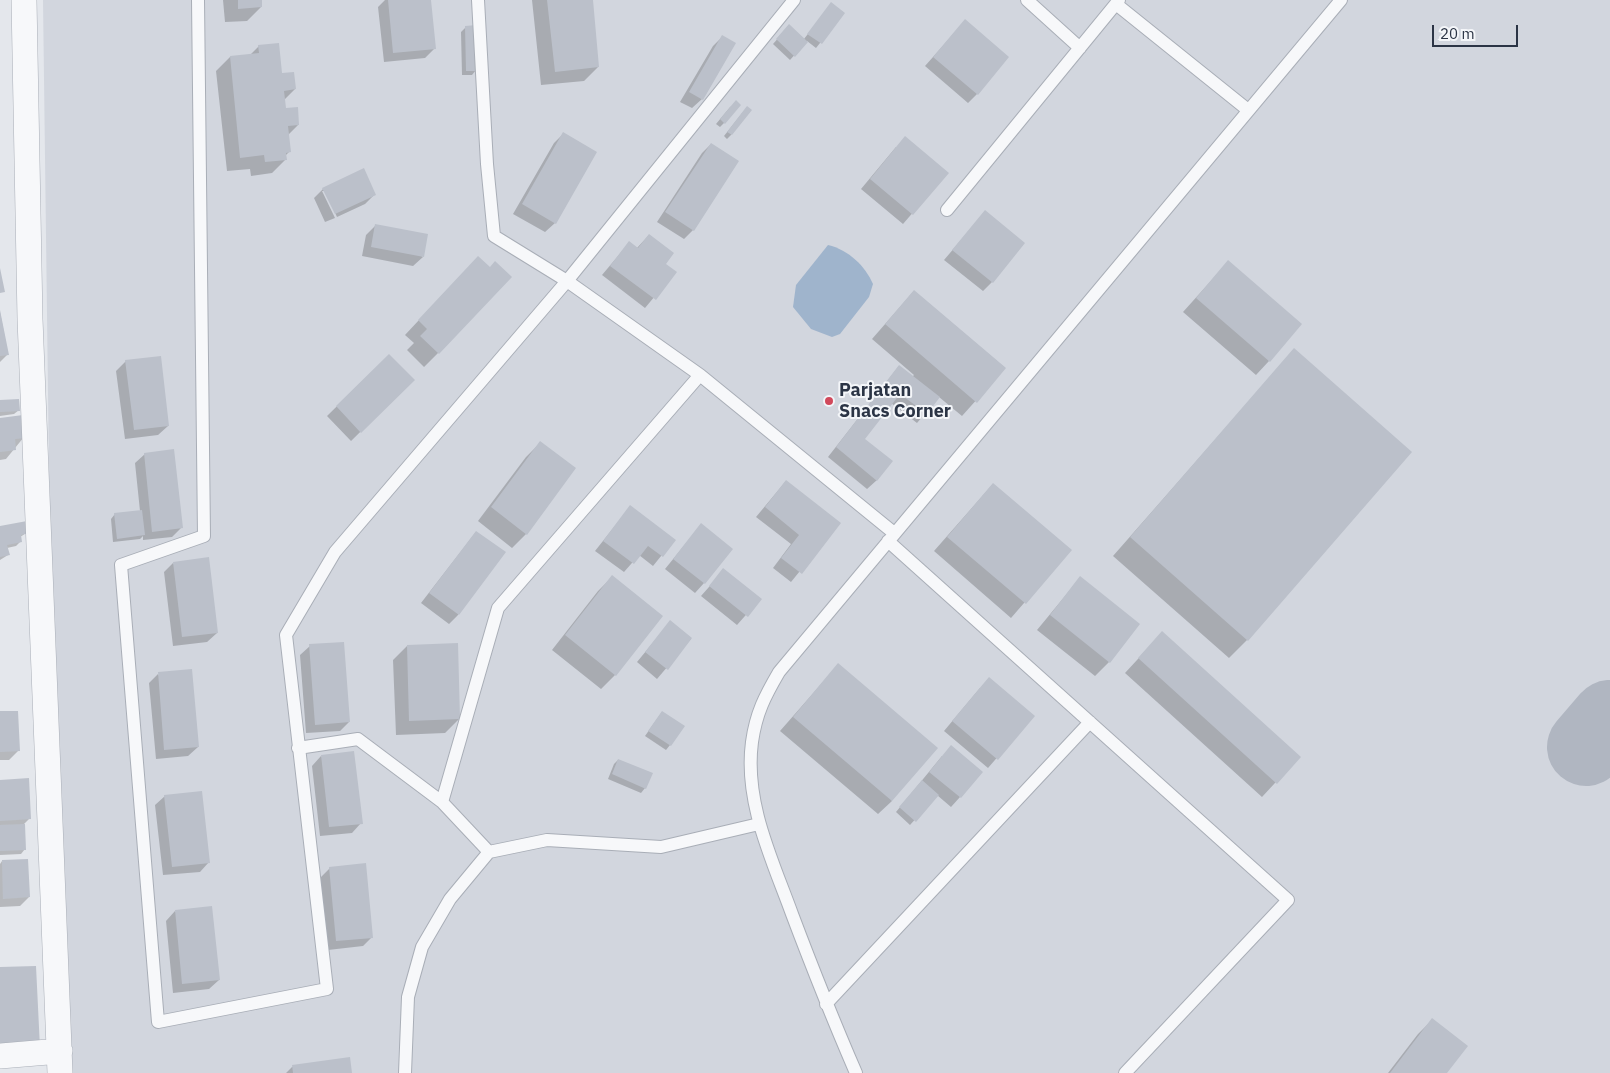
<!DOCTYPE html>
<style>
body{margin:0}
#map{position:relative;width:1610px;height:1073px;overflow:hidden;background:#e4e7ec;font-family:"IBM Plex Sans",sans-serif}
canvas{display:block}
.scale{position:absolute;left:1432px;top:25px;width:86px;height:22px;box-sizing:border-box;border:2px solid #2b3445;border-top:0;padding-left:6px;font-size:15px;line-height:18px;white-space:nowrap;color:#2b3445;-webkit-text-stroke:4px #f4f6f9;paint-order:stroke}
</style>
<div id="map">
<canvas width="1610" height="1073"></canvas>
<div class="scale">20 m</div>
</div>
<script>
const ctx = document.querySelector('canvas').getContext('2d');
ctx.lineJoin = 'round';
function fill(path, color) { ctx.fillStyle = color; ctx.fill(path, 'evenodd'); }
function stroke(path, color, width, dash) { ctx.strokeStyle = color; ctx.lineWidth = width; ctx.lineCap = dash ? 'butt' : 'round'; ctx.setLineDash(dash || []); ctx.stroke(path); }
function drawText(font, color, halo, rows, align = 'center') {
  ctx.font = font + ' "IBM Plex Sans",sans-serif'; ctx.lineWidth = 4; ctx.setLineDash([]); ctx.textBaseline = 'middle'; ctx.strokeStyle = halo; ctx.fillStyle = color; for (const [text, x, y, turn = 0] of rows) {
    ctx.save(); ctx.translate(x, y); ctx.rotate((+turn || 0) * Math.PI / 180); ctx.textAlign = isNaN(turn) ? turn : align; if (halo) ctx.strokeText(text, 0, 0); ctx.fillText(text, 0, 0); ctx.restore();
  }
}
fill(new Path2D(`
 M 43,0 L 1610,0 L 1610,1073 L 71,1073 L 50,550 Z`), '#d2d6de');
fill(new Path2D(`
 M 828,245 C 849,250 865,266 873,284 L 869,297 L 840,334 L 832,337 L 811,329 L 793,307 L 796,285 Z`), '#9fb4cc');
fill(new Path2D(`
 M 223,0 L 261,0 L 261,7 L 247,21 L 225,22 Z
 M 385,0 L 430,0 L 434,49 L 425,58 L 384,62 L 378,7 Z
 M 532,0 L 591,0 L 598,67 L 584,81 L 541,85 Z
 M 831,4 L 844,13 L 816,48 L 807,41 L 790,60 L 773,44 L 789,26 L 804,39 Z
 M 965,21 L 977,94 L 968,103 L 925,66 Z
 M 466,27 L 476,70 L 472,75 L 462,75 L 461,32 Z
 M 723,36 L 702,99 L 692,108 L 680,102 L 713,46 Z
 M 259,46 L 295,89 L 284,100 L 285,109 L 298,125 L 288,135 L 289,152 L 285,156 L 286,159 L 272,173 L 251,176 L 250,169 L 227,171 L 216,71 L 230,57 L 250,55 Z
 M 731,106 L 724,123 L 720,127 L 716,124 Z
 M 743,112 L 731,135 L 727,139 L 724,136 Z
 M 563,134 L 555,223 L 545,232 L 513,214 L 554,143 Z
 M 711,144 L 693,230 L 684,239 L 657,222 L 702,153 Z
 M 896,147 L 947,173 L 903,224 L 861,189 Z
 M 323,189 L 375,194 L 365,204 L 337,217 L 325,191 L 322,191 L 335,218 L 325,222 L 314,198 Z
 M 985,212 L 992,282 L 983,291 L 944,260 Z
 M 375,226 L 423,257 L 413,266 L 362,256 L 366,235 Z
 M 649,235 L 664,264 L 675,272 L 645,308 L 602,275 L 629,243 L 637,248 Z
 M 1228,262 L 1269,361 L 1256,375 L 1183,312 Z
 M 489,268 L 438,353 L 424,367 L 407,350 L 414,343 L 405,335 L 464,272 Z
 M 914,291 L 1005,368 L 962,416 L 939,397 L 917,423 L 891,403 L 863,439 L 877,480 L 867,489 L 828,457 L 899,366 L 912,377 L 914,375 L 872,339 Z
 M 0,312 L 8,354 L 0,362 Z
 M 1294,350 L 1247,640 L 1229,658 L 1113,556 Z
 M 389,355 L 413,380 L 351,441 L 327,416 Z
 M 126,361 L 168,426 L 158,435 L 125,439 L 116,371 Z
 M 0,401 L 19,410 L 14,414 L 0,416 Z
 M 0,419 L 24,437 L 6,459 L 0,460 Z
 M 540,443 L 526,534 L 512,548 L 478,521 L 526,457 Z
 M 145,454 L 181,528 L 172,537 L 143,540 L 143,536 L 140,539 L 113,542 L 111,519 L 115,514 L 140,511 L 135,463 Z
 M 786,481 L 839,523 L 791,582 L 773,568 L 791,544 L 756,517 Z
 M 993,484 L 1070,550 L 1011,618 L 934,551 Z
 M 630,507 L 674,540 L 653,566 L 639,555 L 624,572 L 595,551 Z
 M 701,525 L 704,583 L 695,593 L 665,569 Z
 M 0,527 L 28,532 L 20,537 L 21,541 L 16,546 L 7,548 L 8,555 L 0,560 Z
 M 476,532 L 458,615 L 449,624 L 421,603 Z
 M 173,563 L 217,633 L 207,642 L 173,646 L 164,572 Z
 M 724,570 L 760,599 L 737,625 L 701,596 Z
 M 612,577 L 615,675 L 601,689 L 552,650 L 598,591 Z
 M 1080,578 L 1109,662 L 1095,676 L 1037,630 Z
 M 670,622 L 691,639 L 657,679 L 637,662 Z
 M 310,646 L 349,722 L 340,731 L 306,733 L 300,655 Z
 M 407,646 L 459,719 L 445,733 L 396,735 L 393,660 Z
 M 1149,647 L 1299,757 L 1262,797 L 1125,673 Z
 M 838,665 L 892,801 L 878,814 L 780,731 Z
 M 158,674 L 198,747 L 188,756 L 156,759 L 149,683 Z
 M 980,688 L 1033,716 L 988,768 L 944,731 Z
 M 662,712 L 670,745 L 666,750 L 645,736 Z
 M 0,713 L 19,750 L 9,760 L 0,760 Z
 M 321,756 L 361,823 L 352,833 L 320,836 L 312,766 Z
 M 942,756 L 960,797 L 951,807 L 937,795 L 910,825 L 896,812 Z
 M 618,760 L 645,788 L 641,793 L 608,779 L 614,764 Z
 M 0,781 L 29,819 L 24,824 L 25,849 L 21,854 L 0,855 Z
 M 165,796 L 209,862 L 200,872 L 163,875 L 155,805 Z
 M 2,861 L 29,897 L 20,906 L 0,907 L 0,864 Z
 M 330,868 L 372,937 L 363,946 L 328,950 L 320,878 Z
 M 175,911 L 219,980 L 209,989 L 173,993 L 166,921 Z
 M 1432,1020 L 1446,1073 L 1388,1073 L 1418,1034 Z
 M 349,1058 L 351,1073 L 286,1073 L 292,1067 Z`), '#0003');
stroke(new Path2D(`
 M 1586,747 L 1610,719`), '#b0b6c1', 78);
fill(new Path2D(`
 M 238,0 L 262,0 L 262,7 L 238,9 Z
 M 388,0 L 431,0 L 436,49 L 393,53 Z
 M 547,0 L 593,0 L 599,67 L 555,72 Z
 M 831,2 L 845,13 L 822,44 L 807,34 Z
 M 965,19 L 1009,57 L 978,95 L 933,57 Z
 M 789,24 L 808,42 L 795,57 L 776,39 Z
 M 477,25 L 478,71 L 466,71 L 465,26 Z
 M 722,35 L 736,43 L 703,100 L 689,92 Z
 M 279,43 L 282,73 L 294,72 L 296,89 L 284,91 L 286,108 L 298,107 L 299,125 L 288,126 L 291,152 L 286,153 L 287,160 L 265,162 L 264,155 L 240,158 L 230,56 L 259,53 L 258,45 Z
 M 736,100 L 741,105 L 725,124 L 720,119 Z
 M 747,106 L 752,110 L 732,135 L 727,132 Z
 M 563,132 L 597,152 L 556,224 L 522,204 Z
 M 905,136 L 949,173 L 913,215 L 870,179 Z
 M 711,143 L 739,161 L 694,231 L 665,212 Z
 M 364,168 L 376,195 L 335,214 L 322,188 Z
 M 985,210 L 1025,243 L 993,283 L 952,250 Z
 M 375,224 L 428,234 L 424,257 L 371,247 Z
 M 649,234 L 674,253 L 666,264 L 677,272 L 656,300 L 610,266 L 629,241 L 638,248 Z
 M 478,256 L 490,267 L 495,261 L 512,277 L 439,354 L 420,336 L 427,329 L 418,320 Z
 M 1228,260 L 1302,324 L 1270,362 L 1196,298 Z
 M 0,268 L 5,292 L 0,293 Z
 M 914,290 L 1006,368 L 977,403 L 885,324 Z
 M 0,310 L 9,355 L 0,356 Z
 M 1294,348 L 1412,452 L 1248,641 L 1130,537 Z
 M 389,354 L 415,380 L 361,433 L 336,406 Z
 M 161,356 L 169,426 L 134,430 L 125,360 Z
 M 899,365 L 940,397 L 927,414 L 900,394 L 865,439 L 893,461 L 877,481 L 836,447 Z
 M 19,399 L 20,411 L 0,412 L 0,400 Z
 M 23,415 L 25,438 L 15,439 L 16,450 L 0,452 L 0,418 Z
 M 540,441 L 576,468 L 527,535 L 491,507 Z
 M 174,449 L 183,528 L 152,532 L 144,453 Z
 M 786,480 L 841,523 L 802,574 L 781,558 L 799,535 L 765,507 Z
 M 993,483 L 1072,550 L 1026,604 L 947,537 Z
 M 630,505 L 676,540 L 663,557 L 648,546 L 634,564 L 603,541 Z
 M 142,510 L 145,535 L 117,539 L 114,513 Z
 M 27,521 L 29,533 L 21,535 L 22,542 L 7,545 L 10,555 L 0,557 L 0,526 Z
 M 701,523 L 733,549 L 705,584 L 673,559 Z
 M 476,531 L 506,552 L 459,615 L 429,593 Z
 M 209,557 L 218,633 L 182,637 L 173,562 Z
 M 723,568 L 762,599 L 748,617 L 709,586 Z
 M 612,575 L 663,616 L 616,676 L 565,635 Z
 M 1080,576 L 1140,624 L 1110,663 L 1050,615 Z
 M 670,620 L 692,638 L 668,670 L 645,652 Z
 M 1162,631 L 1301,757 L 1277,784 L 1138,658 Z
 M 344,642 L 350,722 L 315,725 L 309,644 Z
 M 458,643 L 460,719 L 409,721 L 407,645 Z
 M 838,663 L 938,748 L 892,801 L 793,717 Z
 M 192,669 L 199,747 L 164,750 L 158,672 Z
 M 989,677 L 1035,716 L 998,760 L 952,721 Z
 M 0,711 L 18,711 L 20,751 L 0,752 Z
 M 662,711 L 685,726 L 671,746 L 648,731 Z
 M 951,745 L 983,772 L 961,798 L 929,772 Z
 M 354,751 L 363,824 L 329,827 L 321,755 Z
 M 618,759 L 653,773 L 646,789 L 612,774 Z
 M 29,778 L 31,819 L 0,821 L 0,780 Z
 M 922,780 L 939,795 L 916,822 L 899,807 Z
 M 202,791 L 210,863 L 172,867 L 164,795 Z
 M 25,824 L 26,850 L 0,851 L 0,825 Z
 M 28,859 L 30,897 L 3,899 L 2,860 Z
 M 366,863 L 373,938 L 336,941 L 329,867 Z
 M 212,906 L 220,980 L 182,984 L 175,910 Z
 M 36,966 L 40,1048 L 0,1049 L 0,967 Z
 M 1432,1018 L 1468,1046 L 1447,1073 L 1390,1073 Z
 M 350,1057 L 352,1073 L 293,1073 L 292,1065 Z`), '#bbc0ca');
const service = new Path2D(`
 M 198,0 L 204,536 L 121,565 L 158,1022 L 327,989 L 286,635 L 335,552 L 567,281 L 794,0
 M 478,0 L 487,164 L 494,236 L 567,281 L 700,375 L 894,533
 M 1027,0 L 1080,48
 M 1116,4 L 1248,110
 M 947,210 L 1119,0
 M 888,541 L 1288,900 L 1125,1073
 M 298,748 L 358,739 L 442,802
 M 489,852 L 442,802 L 498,608 L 700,375
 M 826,1004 L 1090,722
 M 405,1073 L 408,997 L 422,947 L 450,899 L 489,852 L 547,840 L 661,847 L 759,824
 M 856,1073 C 833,1020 812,967 792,914 C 772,859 744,802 752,742 C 756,713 765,696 779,672 L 1341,0`);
const minor = new Path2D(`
 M 24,0 L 30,319 L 60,1073
 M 0,1056 L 60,1051`);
stroke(service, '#a9aeb7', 14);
stroke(minor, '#a9aeb7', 26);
stroke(service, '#f7f8fa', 12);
stroke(minor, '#f7f8fa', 25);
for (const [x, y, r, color] of [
 [829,401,5,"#d1495b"]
]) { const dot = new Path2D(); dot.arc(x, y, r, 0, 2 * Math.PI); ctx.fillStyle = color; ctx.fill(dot); stroke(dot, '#f4f6f9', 2); }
drawText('bold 18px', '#2b3445', '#f4f6f9', [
 ["Parjatan",839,391],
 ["Snacs Corner",839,412]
], 'left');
</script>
